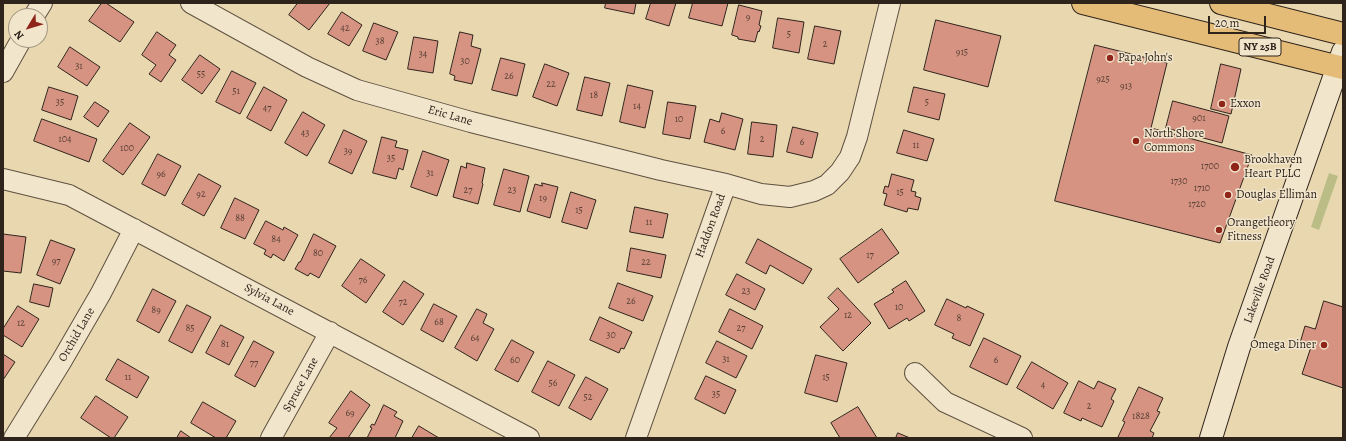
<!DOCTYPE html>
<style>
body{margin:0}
#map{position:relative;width:1346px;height:441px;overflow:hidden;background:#e9d7b0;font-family:Alegreya,serif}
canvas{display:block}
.frame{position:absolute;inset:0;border:4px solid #2f241b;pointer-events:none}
.north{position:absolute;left:8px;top:8px;width:40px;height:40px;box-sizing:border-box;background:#f1e5cc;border:1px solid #a39885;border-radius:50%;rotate:232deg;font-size:11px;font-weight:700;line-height:16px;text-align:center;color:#2f241b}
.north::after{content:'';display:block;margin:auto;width:14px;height:18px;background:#8f2418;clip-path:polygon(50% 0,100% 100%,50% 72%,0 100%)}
.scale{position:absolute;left:1208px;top:16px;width:58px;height:18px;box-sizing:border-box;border:2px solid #2f241b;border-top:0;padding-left:5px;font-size:12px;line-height:14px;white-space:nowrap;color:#2f241b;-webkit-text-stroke:3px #f1e5cc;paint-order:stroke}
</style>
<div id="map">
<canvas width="1346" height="441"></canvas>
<div class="frame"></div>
<div class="north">N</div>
<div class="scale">20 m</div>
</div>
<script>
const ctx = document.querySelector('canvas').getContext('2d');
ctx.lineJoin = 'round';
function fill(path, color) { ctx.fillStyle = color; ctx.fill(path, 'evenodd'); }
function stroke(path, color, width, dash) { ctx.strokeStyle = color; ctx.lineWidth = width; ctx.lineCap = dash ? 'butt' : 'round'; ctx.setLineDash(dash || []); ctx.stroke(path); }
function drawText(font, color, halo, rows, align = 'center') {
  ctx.font = font + ' Alegreya,serif'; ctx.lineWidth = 3; ctx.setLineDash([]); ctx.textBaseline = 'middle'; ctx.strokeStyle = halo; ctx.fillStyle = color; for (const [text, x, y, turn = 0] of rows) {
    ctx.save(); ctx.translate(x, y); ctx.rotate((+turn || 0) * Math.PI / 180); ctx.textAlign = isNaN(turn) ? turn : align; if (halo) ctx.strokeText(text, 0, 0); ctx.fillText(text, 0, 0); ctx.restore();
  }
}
fill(new Path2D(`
 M 1329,173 L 1338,176 L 1319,230 L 1311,227 Z`), '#bbbd87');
const building = new Path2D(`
 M 102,3 L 106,3 L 134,22 L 120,42 L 89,21 Z
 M 298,3 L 330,3 L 309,30 L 289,15 Z
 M 606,3 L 636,3 L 634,14 L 605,8 Z
 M 651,3 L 676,3 L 669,26 L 646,19 Z
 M 693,3 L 728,3 L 722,26 L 689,18 Z
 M 739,5 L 762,11 L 759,25 L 761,26 L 759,32 L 758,31 L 755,42 L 738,39 L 738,37 L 732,35 Z
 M 342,12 L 362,25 L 349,46 L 328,34 Z
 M 778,18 L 804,22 L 799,53 L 773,48 Z
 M 936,20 L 1001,36 L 988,87 L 924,70 Z
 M 374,23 L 398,32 L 386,60 L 363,51 Z
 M 815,26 L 841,31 L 834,64 L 808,59 Z
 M 157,32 L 176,45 L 169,55 L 176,60 L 161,82 L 149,74 L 156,65 L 142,55 Z
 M 460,32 L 473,35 L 471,46 L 481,49 L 472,84 L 454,80 L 455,76 L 450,74 Z
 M 414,37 L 438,41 L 433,73 L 408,69 Z
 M 1095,45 L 1167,63 L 1151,128 L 1252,155 L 1220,243 L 1055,201 Z
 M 70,47 L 100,67 L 87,86 L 58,67 Z
 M 200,55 L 220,69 L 202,94 L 182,80 Z
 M 501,58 L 525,64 L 517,96 L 492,90 Z
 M 545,64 L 569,73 L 557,106 L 533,97 Z
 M 1221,64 L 1241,69 L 1231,114 L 1211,109 Z
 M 232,71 L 256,83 L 240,114 L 216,102 Z
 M 585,77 L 610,83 L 602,116 L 577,110 Z
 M 628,85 L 653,91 L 645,128 L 620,122 Z
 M 49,87 L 78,96 L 71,120 L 42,110 Z
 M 264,87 L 287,100 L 271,131 L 247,118 Z
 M 914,87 L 945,94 L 939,120 L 908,112 Z
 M 1173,101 L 1229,116 L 1222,143 L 1166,128 Z
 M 95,102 L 109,111 L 98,127 L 84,117 Z
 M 668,102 L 696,106 L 690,139 L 663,134 Z
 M 303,112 L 325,125 L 307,156 L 285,143 Z
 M 722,113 L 743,119 L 735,150 L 704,142 L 710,119 L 719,122 Z
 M 42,119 L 97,139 L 89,162 L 34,141 Z
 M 752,122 L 777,125 L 773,157 L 748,154 Z
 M 130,123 L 150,137 L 123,175 L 103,161 Z
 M 793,127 L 818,133 L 812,158 L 787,152 Z
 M 344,130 L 367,141 L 352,174 L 329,163 Z
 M 904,130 L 934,139 L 927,161 L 897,153 Z
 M 382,137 L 397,141 L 395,147 L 408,150 L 403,170 L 399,168 L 396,179 L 373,173 Z
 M 423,151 L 449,160 L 437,196 L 411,187 Z
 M 158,154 L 181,166 L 165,196 L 142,184 Z
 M 467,163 L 485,168 L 482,183 L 483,184 L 478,204 L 453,197 L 461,166 L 466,168 Z
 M 504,169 L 529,176 L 520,212 L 494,205 Z
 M 199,174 L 221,186 L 204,216 L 182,204 Z
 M 892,174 L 914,180 L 911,191 L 916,192 L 915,196 L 921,198 L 918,210 L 908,208 L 907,212 L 884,205 L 887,194 L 883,193 L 885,186 L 888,187 Z
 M 542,183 L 558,187 L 550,218 L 527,211 L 535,184 L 542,186 Z
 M 571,192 L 596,200 L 587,229 L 562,222 Z
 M 235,198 L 259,210 L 245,239 L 221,228 Z
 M 635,207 L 668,214 L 663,238 L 630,232 Z
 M 266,221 L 283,230 L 284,227 L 298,235 L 284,261 L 273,254 L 271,258 L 264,254 L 266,250 L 254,244 Z
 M 882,229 L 899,253 L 858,283 L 840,259 Z
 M 3,234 L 26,237 L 21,273 L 3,271 Z
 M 314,234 L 336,246 L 319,278 L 310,273 L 308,276 L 295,269 L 299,262 L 300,262 Z
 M 758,239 L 812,269 L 803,284 L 770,265 L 766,274 L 746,263 Z
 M 51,240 L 75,249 L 60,284 L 37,275 Z
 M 631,248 L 666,255 L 661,278 L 627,271 Z
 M 361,259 L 385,275 L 366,303 L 342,286 Z
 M 737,274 L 765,289 L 755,310 L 726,295 Z
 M 404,281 L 424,294 L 403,325 L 383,312 Z
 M 906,281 L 925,311 L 909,321 L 907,318 L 889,329 L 874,304 L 894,292 L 892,290 Z
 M 618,283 L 653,296 L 643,321 L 609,308 Z
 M 34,284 L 53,288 L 49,307 L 30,302 Z
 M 838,288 L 871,323 L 843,351 L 820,327 L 839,309 L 828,298 Z
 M 153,289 L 176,301 L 159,333 L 137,321 Z
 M 947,299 L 966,308 L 967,306 L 984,314 L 970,346 L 952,338 L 954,334 L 935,325 Z
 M 1324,301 L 1343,307 L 1343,388 L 1302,374 L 1311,347 L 1300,343 L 1305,326 L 1315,329 Z
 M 434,304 L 457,316 L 443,342 L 421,330 Z
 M 187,305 L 211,317 L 192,353 L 169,341 Z
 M 18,306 L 39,319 L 22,347 L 3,335 L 3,329 Z
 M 477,309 L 487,314 L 483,323 L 494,329 L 477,361 L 455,348 Z
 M 730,309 L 763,326 L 752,349 L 719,332 Z
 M 600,317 L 632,332 L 624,349 L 621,348 L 619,353 L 590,340 Z
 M 221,325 L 244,337 L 229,365 L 206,353 Z
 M 984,338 L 1021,356 L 1007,385 L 970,367 Z
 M 512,340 L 534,352 L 518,382 L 495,370 Z
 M 254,341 L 274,352 L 255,387 L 235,376 Z
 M 717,341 L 747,356 L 736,378 L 706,363 Z
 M 3,354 L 15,362 L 3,380 Z
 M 816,355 L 847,363 L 837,402 L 805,393 Z
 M 118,359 L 149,377 L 137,398 L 106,380 Z
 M 548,361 L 575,375 L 559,406 L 532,392 Z
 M 1032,362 L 1068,383 L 1053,409 L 1017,388 Z
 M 706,376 L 736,390 L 725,414 L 695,399 Z
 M 586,377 L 608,389 L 591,420 L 569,408 Z
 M 1079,381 L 1094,389 L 1098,381 L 1116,389 L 1111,399 L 1114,401 L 1102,427 L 1082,418 L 1081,421 L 1064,413 Z
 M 1139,387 L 1163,398 L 1157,411 L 1160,412 L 1150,431 L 1154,433 L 1152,438 L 1120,438 L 1118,437 L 1125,422 L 1123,421 Z
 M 351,391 L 370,405 L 348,438 L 329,438 L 337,428 L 329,423 Z
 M 96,396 L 128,417 L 114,438 L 111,438 L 81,418 Z
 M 203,402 L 236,421 L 226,438 L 216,438 L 191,423 Z
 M 384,405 L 397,412 L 394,416 L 403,421 L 395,438 L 367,438 L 372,428 L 370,427 L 372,424 L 374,425 Z
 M 858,407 L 877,438 L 840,438 L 831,423 Z
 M 419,426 L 439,438 L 412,438 Z
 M 181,431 L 191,438 L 177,438 Z
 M 898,433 L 910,438 L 896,438 Z`);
fill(building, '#d69382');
stroke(building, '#2f241b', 1);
const minor = new Path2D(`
 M 191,3 L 307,67 L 357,90 L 471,122 L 661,170 L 726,184 L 761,194 L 790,197 L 814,191 L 827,185 L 840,172 L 850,157 L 857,137 L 890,3
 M 34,16 L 42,3
 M 3,72 L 21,40
 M 3,179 L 69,195 L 529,438
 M 915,373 L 945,402 L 1022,438
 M 14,438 L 61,362 L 101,293 L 134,229
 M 271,438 L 330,332
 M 636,438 L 726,184`);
const secondary = new Path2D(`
 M 1211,438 L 1239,347 L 1343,52`);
const primary = new Path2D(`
 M 1083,3 L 1343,68
 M 1221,3 L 1343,34`);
stroke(minor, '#5e5140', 22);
stroke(secondary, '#2f241b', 24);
stroke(primary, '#2f241b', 24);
stroke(minor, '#f1e5cc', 20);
stroke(secondary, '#f1e5cc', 22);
stroke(primary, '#e4bc78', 22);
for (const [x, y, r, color] of [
 [1110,58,4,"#8f2418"],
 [1222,104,4,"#8f2418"],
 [1136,141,4,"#8f2418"],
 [1235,167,5,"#8f2418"],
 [1228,195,4,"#8f2418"],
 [1219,230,4,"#8f2418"],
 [1324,345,4,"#8f2418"]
]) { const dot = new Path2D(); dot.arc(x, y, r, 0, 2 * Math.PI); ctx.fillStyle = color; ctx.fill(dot); stroke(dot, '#f1e5cc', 1.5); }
drawText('10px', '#594035', null, [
 ["9",748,18],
 ["42",345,29],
 ["5",789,35],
 ["38",380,42],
 ["2",825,45],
 ["915",962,53],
 ["34",423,55],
 ["30",465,62],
 ["31",79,67],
 ["55",201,75],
 ["26",509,77],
 ["925",1103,80],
 ["22",551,85],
 ["913",1126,87],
 ["51",236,92],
 ["18",594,96],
 ["35",60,103],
 ["5",927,103],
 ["14",637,107],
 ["47",267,109],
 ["901",1199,119],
 ["10",679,120],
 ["6",723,132],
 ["43",305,134],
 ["104",65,140],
 ["2",762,140],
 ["6",802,143],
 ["11",916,146],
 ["100",127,149],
 ["39",348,152],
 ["35",391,159],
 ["1700",1210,167],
 ["31",430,174],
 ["96",161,175],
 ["1730",1179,182],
 ["1710",1202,189],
 ["27",468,191],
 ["23",512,191],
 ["15",900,193],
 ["92",201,195],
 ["19",543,199],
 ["1720",1197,205],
 ["15",579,211],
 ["88",240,219],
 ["11",649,223],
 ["84",276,240],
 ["80",318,254],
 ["17",870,256],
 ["97",56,262],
 ["22",646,263],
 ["76",363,281],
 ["23",746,292],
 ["26",631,302],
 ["72",403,303],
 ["10",899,308],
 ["89",156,311],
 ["12",848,316],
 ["8",959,319],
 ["68",439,323],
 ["12",21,324],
 ["85",190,329],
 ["27",741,329],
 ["30",611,336],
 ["64",475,339],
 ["81",225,345],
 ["31",726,360],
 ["60",515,361],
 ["6",996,361],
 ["77",254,364],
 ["11",128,378],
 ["15",826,378],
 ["56",553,384],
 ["4",1043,386],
 ["35",716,395],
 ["52",588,398],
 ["2",1089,407],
 ["69",350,414],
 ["1828",1141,417]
]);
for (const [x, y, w] of [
 [1260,47,42]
]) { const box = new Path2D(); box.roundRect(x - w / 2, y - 9, w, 18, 3); ctx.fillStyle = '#f1e5cc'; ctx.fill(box); stroke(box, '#2f241b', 1); }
drawText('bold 11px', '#2f241b', null, [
 ["NY 25B",1260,47]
]);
drawText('12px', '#2f241b', '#f1e5cc', [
 ["Papa John's",1118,58],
 ["Exxon",1230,104],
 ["North Shore",1144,134],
 ["Commons",1144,148],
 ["Brookhaven",1244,160],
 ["Heart PLLC",1244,174],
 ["Douglas Elliman",1236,195],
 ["Orangetheory",1227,223],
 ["Fitness",1227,237],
 ["Omega Diner",1316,345,"right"]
], 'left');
drawText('12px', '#2f241b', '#f1e5cc', [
 ["Eric Lane",450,116,16],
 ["Haddon Road",711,226,-70],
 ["Lakeville Road",1260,290,-70],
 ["Sylvia Lane",269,300,28],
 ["Orchid Lane",77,335,-60],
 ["Spruce Lane",301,385,-61]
]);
</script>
